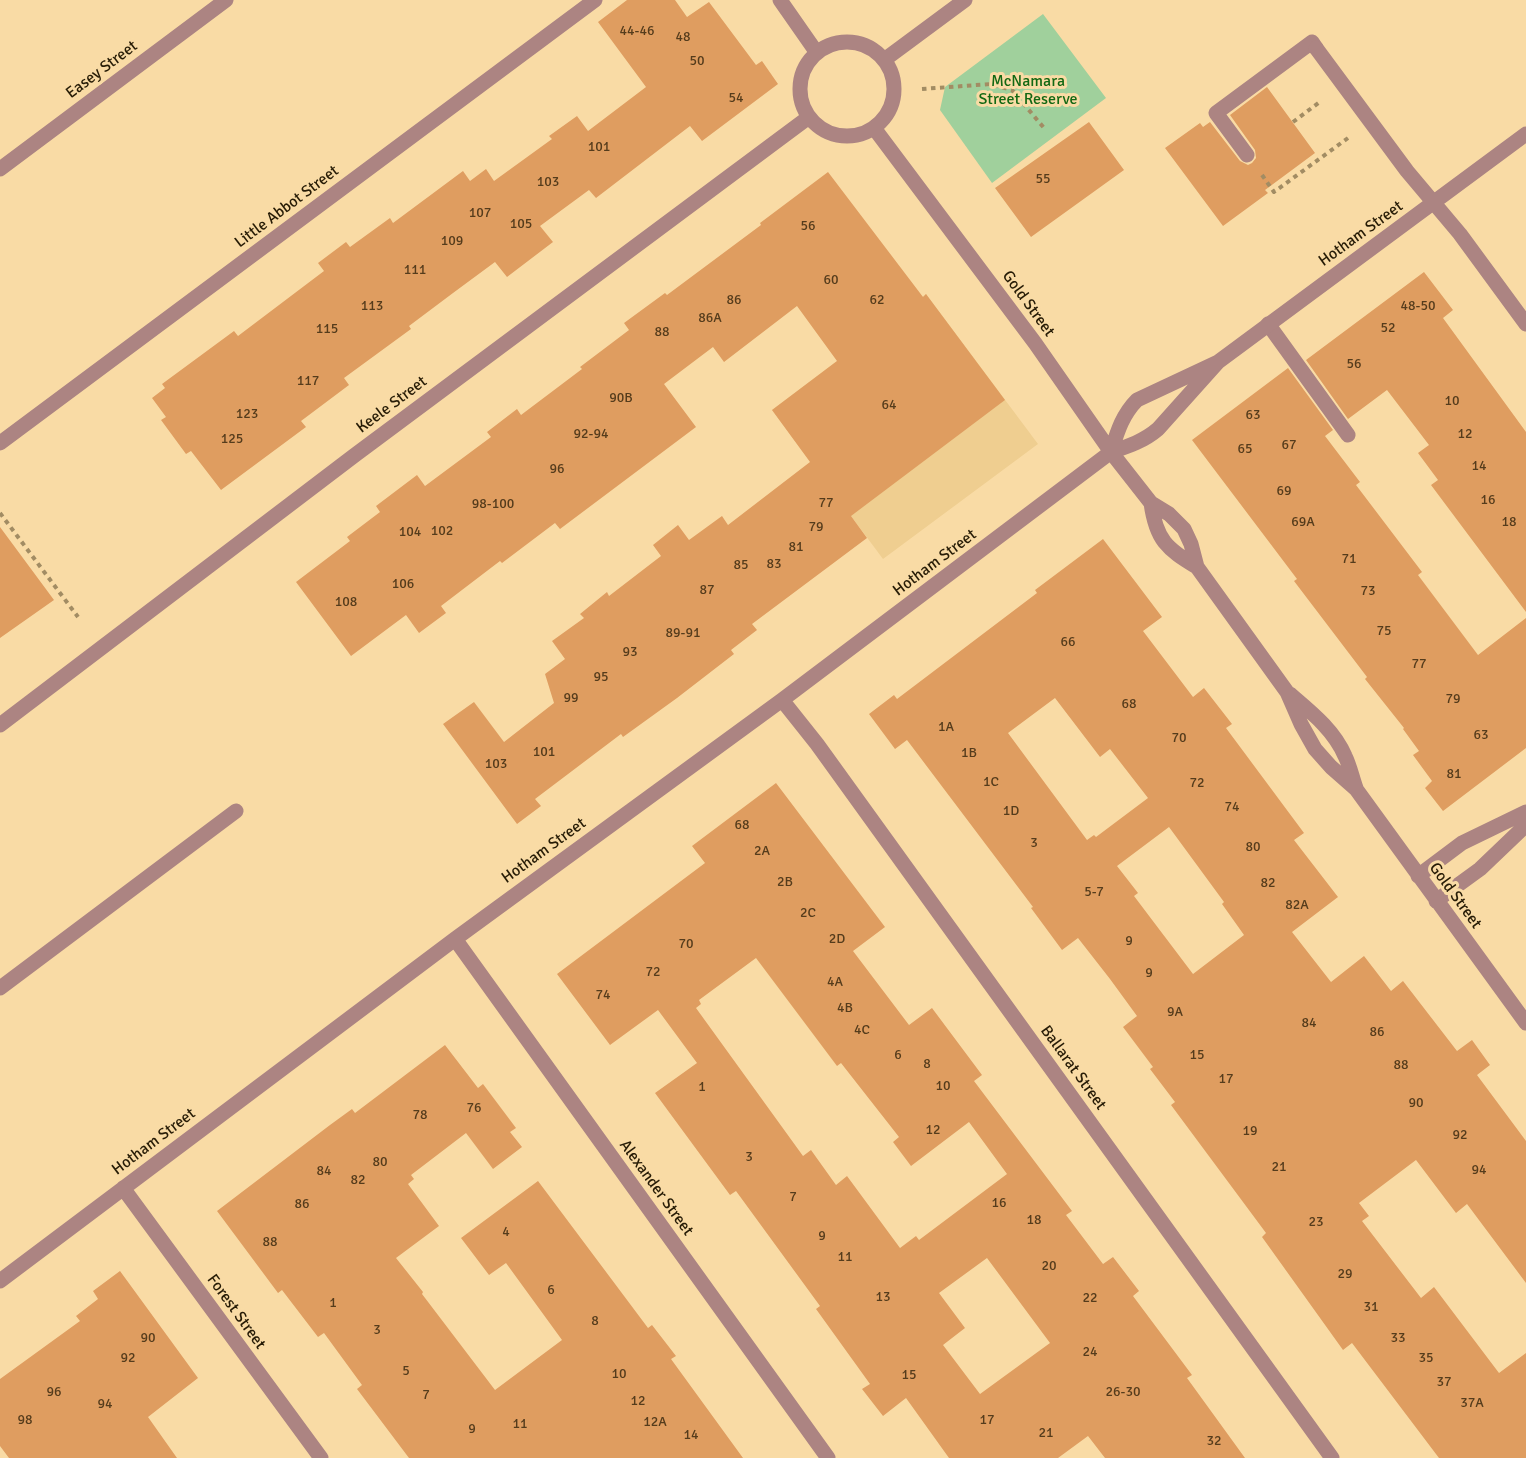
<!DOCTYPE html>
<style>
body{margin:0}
canvas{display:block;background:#f9dba5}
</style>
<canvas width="1526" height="1458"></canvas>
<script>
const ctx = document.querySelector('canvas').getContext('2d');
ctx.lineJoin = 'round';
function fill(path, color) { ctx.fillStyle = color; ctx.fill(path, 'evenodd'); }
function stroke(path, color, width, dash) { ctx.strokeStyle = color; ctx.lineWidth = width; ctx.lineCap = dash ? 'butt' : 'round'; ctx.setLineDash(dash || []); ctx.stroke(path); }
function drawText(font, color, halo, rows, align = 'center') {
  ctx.font = font + ' Signika,sans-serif'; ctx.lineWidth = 6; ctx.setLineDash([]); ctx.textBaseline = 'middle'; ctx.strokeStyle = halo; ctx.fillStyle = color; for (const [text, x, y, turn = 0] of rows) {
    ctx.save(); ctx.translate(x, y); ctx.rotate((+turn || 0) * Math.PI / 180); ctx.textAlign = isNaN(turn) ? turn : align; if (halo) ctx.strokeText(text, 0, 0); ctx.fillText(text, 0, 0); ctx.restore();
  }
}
fill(new Path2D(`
 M 926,294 L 1038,444 L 883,559 L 772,410 Z`), '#efce90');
fill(new Path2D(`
 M 1043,14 L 1106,98 L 992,183 L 940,110 L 945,87 Z`), '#a0d09c');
fill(new Path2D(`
 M 627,0 L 675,0 L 687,17 L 709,2 L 756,65 L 762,61 L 778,84 L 702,141 L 690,126 L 596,198 L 589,190 L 540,226 L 553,242 L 507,277 L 495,262 L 453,293 L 409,326 L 411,329 L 344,378 L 349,385 L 301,421 L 306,427 L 221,490 L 191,451 L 186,454 L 161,420 L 166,417 L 152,398 L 165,388 L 162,384 L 234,331 L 238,336 L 324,271 L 318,263 L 346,242 L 350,247 L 390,218 L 393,223 L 463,171 L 470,181 L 486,169 L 494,181 L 552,139 L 549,136 L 577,116 L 588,131 L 646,87 L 598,22 Z
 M 1267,87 L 1315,153 L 1265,190 L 1268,193 L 1223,226 L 1165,148 L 1200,123 L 1203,127 L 1210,122 L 1240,161 L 1248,165 L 1252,163 L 1256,158 L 1255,150 L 1230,115 Z
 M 1089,122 L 1124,170 L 1031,237 L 995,188 Z
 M 828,172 L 923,297 L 926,294 L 1005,400 L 851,516 L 867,538 L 752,624 L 757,630 L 731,650 L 734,654 L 677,698 L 623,737 L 621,734 L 535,799 L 541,806 L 517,824 L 443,724 L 474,702 L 504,742 L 554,703 L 545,674 L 565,659 L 552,641 L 584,618 L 580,614 L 607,592 L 609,596 L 661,556 L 653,545 L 678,525 L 689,540 L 722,516 L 728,525 L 810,462 L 772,410 L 837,361 L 797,306 L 724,362 L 713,347 L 664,384 L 696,427 L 560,529 L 555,523 L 502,563 L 500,561 L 441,606 L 446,613 L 419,633 L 406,615 L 351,656 L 296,582 L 350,541 L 347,537 L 380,512 L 376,506 L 417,475 L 425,486 L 491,437 L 487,432 L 517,409 L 521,415 L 582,369 L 580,367 L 629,330 L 624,323 L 665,293 L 667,295 L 761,225 L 760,223 Z
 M 1424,272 L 1453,310 L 1443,318 L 1526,432 L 1526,612 L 1431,485 L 1438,480 L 1418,453 L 1429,445 L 1387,390 L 1348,419 L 1306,360 Z
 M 1288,368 L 1333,430 L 1325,436 L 1360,482 L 1356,485 L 1422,572 L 1418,575 L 1478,655 L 1526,618 L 1526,748 L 1443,811 L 1425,788 L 1432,781 L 1413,755 L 1419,751 L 1403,729 L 1404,728 L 1365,679 L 1367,677 L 1294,581 L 1297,579 L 1192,440 Z
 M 0,527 L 54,600 L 0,638 Z
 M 1103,539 L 1162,617 L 1143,631 L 1193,697 L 1204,688 L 1232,724 L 1226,728 L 1304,833 L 1294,840 L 1338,897 L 1292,932 L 1331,982 L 1364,956 L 1391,991 L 1403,981 L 1457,1051 L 1472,1040 L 1490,1065 L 1477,1075 L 1526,1141 L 1526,1283 L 1467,1204 L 1456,1213 L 1416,1160 L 1359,1203 L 1369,1216 L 1362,1221 L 1421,1298 L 1434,1287 L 1499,1373 L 1526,1353 L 1526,1458 L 1439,1458 L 1352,1343 L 1343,1350 L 1262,1237 L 1266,1233 L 1171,1105 L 1175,1102 L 1150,1069 L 1153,1067 L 1123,1027 L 1137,1016 L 1110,979 L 1078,938 L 1062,950 L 1031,908 L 1033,907 L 907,740 L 895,749 L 869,714 L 894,695 L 897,699 L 1037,593 L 1035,590 ZM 1055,698 L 1100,757 L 1110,749 L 1148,798 L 1096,837 L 1094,835 L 1087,840 L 1008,733 ZM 1169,827 L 1224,902 L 1222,904 L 1244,935 L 1193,974 L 1134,896 L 1138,893 L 1117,866 Z
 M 776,783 L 885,927 L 853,951 L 909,1025 L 932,1008 L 982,1075 L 974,1081 L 1072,1211 L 1066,1215 L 1103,1264 L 1113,1257 L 1139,1291 L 1133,1296 L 1192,1375 L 1187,1378 L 1245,1458 L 1105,1458 L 1088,1436 L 1058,1458 L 949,1458 L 906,1398 L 883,1416 L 862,1389 L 870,1384 L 816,1309 L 820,1306 L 736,1191 L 730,1195 L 655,1093 L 697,1063 L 658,1010 L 610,1045 L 557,974 L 705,863 L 692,846 ZM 756,958 L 837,1066 L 841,1063 L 899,1137 L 893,1142 L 911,1166 L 969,1122 L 1007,1174 L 919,1240 L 916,1236 L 900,1248 L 847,1176 L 836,1185 L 811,1150 L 803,1156 L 696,1008 L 701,1004 L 699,1000 ZM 987,1258 L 1050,1343 L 980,1394 L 943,1345 L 965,1328 L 939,1293 Z
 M 445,1045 L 478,1088 L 483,1084 L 516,1128 L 510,1132 L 522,1147 L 493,1169 L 466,1133 L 411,1175 L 414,1179 L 408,1184 L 439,1226 L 396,1258 L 423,1292 L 422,1294 L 495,1390 L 562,1340 L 506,1263 L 489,1275 L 461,1238 L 538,1181 L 648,1328 L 652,1325 L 676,1356 L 671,1359 L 743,1458 L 409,1458 L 357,1389 L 362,1385 L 324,1333 L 318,1337 L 282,1290 L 278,1293 L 217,1211 L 330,1125 L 352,1109 L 355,1113 Z
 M 120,1271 L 198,1378 L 148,1417 L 177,1458 L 9,1458 L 0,1446 L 0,1379 L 80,1321 L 76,1316 L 98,1299 L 93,1291 Z`), '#df9d60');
stroke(new Path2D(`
 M 922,89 L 991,84 L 1012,90 L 1044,128
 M 1293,122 L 1321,101
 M 1262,175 L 1274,192 L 1348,138
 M 0,513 L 78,617`), '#a28c63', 4, [4.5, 4.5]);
stroke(new Path2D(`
 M 1247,155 L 1216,113 L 1312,42 L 1316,48
 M 1268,324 L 1348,435
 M 0,443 L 595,0
 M 0,988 L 236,811`), '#ac8482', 15);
stroke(new Path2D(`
 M 780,0 L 817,53
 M800 89a47 47 0 1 1 94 0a47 47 0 1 1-94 0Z
 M 1316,48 L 1407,171 L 1460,234 L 1526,324
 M 884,60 L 965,0
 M 874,128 L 1035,343 L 1111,452 L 1151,503 L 1169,514 L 1184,529 L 1191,544 L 1197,567 L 1287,692 L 1301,724 L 1315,749 L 1331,767 L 1356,789 L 1526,1023
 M 0,169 L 226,0
 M 1111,452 C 1117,433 1122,415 1137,400 L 1218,362 L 1526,134
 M 1151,503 C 1156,540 1167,549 1197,567
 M 1290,694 C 1311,712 1334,730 1345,756 C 1350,766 1352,777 1356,788
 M 782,700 L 817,744 L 1332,1458
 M 0,725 L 355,455 L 809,117
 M 1418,876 L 1462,843 L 1526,812
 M 1436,901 L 1480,869 L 1526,825
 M 455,939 L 828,1458
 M 123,1188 L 321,1458
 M 0,1281 L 455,939 L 782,700 L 1111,452 C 1129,446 1144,441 1158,429 L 1218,362`), '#ac8482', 15);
drawText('14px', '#553c1c', null, [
 ["44-46",637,31],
 ["48",683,37],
 ["50",697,61],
 ["54",736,98],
 ["101",599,147],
 ["55",1043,179],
 ["103",548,182],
 ["107",480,213],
 ["105",521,224],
 ["56",808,226],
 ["109",452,241],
 ["111",415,270],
 ["60",831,280],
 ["86",734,300],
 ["62",877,300],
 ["113",372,306],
 ["48-50",1418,306],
 ["86A",710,318],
 ["52",1388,328],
 ["115",327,329],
 ["88",662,332],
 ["56",1354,364],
 ["117",308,381],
 ["90B",621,398],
 ["10",1452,401],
 ["64",889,405],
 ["123",247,414],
 ["63",1253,415],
 ["92-94",591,434],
 ["12",1465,434],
 ["125",232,439],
 ["67",1289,445],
 ["65",1245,449],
 ["14",1479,466],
 ["96",557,469],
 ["69",1284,491],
 ["16",1488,500],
 ["77",826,503],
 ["98-100",493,504],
 ["69A",1303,522],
 ["18",1509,522],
 ["79",816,527],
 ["102",442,531],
 ["104",410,532],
 ["81",796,547],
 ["71",1349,559],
 ["83",774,564],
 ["85",741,565],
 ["106",403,584],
 ["87",707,590],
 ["73",1368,591],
 ["108",346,602],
 ["75",1384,631],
 ["89-91",683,633],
 ["66",1068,642],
 ["93",630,652],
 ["77",1419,664],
 ["95",601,677],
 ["99",571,698],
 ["79",1453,699],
 ["68",1129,704],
 ["1A",946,727],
 ["63",1481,735],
 ["70",1179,738],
 ["101",544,752],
 ["1B",969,753],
 ["103",496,764],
 ["81",1454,774],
 ["1C",991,782],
 ["72",1197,783],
 ["74",1232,807],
 ["1D",1011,811],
 ["68",742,825],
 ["3",1034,843],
 ["80",1253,847],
 ["2A",762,851],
 ["2B",785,882],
 ["82",1268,883],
 ["5-7",1094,892],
 ["82A",1297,905],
 ["2C",808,913],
 ["2D",837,939],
 ["9",1129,941],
 ["70",686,944],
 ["72",653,972],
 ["9",1149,973],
 ["4A",835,982],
 ["74",603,995],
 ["4B",845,1008],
 ["9A",1175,1012],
 ["84",1309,1023],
 ["4C",862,1030],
 ["86",1377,1032],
 ["6",898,1055],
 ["15",1197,1055],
 ["8",927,1064],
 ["88",1401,1065],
 ["17",1226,1079],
 ["10",943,1086],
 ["1",702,1087],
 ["90",1416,1103],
 ["76",474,1108],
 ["78",420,1115],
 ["12",933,1130],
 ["19",1250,1131],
 ["92",1460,1135],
 ["3",749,1157],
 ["80",380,1162],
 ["21",1279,1167],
 ["94",1479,1170],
 ["84",324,1171],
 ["82",358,1180],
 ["7",793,1197],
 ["16",999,1203],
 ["86",302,1204],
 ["18",1034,1220],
 ["23",1316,1222],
 ["4",506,1232],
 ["9",822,1236],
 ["88",270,1242],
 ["11",845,1257],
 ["20",1049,1266],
 ["29",1345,1274],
 ["6",551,1290],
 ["13",883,1297],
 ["22",1090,1298],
 ["1",333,1303],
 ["31",1371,1307],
 ["8",595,1321],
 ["3",377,1330],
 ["90",148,1338],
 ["33",1398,1338],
 ["24",1090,1352],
 ["92",128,1358],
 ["35",1426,1358],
 ["5",406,1371],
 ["10",619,1374],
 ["15",909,1375],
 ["37",1444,1382],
 ["96",54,1392],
 ["26-30",1123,1392],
 ["7",426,1395],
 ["12",638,1401],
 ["37A",1472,1403],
 ["94",105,1404],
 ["98",25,1420],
 ["17",987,1420],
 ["12A",655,1422],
 ["11",520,1424],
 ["9",472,1429],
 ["21",1046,1433],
 ["14",691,1435],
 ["32",1214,1441]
]);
drawText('16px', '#271c06', '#f9dba5', [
 ["Easey Street",102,70,-37],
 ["Little Abbot Street",287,207,-37],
 ["Hotham Street",1361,234,-36],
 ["Gold Street",1028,304,54],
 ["Keele Street",392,405,-37],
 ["Hotham Street",935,563,-37],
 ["Hotham Street",544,851,-36],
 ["Gold Street",1455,896,54],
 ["Ballarat Street",1073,1068,54],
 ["Hotham Street",154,1142,-37],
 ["Alexander Street",656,1188,54],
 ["Forest Street",236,1312,54]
]);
drawText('16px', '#136813', '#f9dba5', [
 ["McNamara",1028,82],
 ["Street Reserve",1028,100]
]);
</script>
